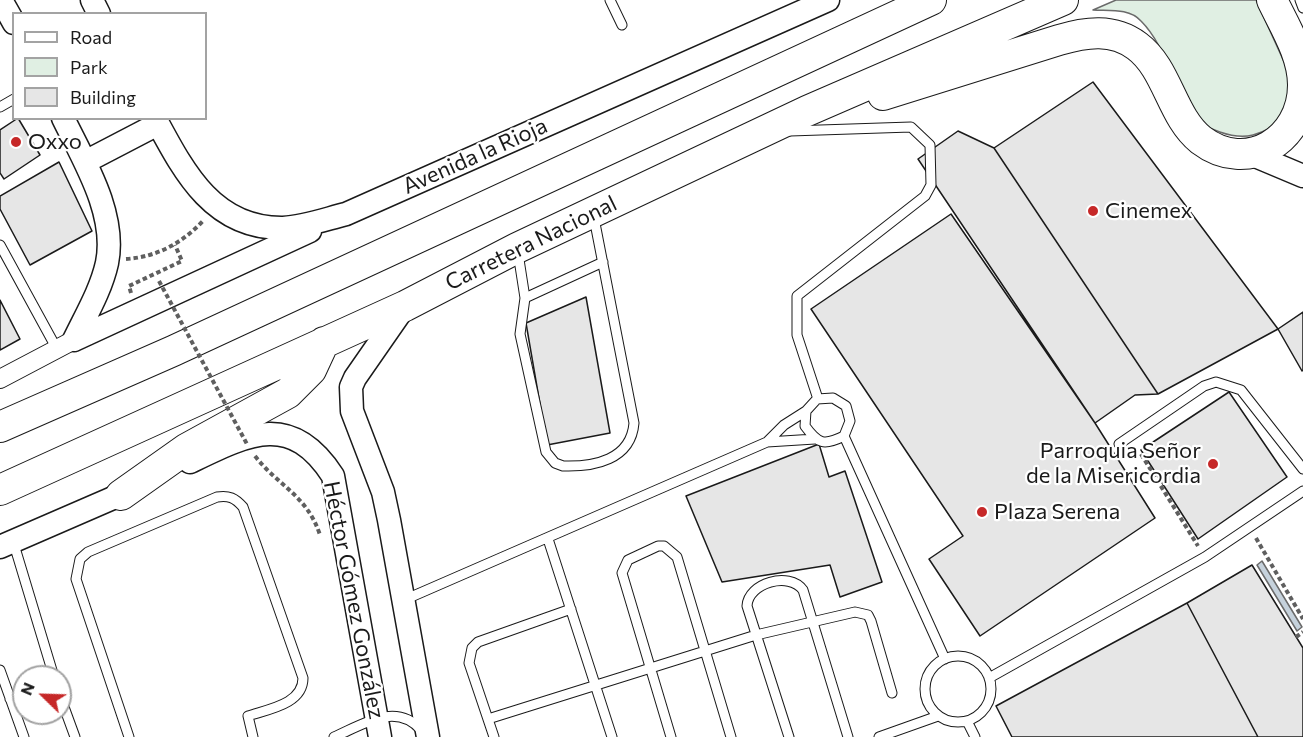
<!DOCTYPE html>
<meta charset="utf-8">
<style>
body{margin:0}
#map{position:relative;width:1303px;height:737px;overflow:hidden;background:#fff;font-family:Commissioner,sans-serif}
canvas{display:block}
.legend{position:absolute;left:12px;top:12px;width:195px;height:108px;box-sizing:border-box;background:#fff;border:2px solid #a3a3a3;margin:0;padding:8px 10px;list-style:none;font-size:18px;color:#1a1a1a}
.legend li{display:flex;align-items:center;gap:12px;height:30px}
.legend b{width:30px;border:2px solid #a3a3a3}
.north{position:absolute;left:12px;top:665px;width:60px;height:60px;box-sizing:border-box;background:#fff;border:2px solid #a3a3a3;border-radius:50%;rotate:293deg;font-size:16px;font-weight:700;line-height:24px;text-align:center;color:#1a1a1a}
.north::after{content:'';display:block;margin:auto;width:21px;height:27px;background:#c62828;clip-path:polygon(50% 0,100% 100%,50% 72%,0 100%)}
</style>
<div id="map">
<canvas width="1303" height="737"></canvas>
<ul class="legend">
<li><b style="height:8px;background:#fff"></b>Road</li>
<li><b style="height:16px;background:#e0efe3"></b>Park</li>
<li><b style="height:16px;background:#e6e6e6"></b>Building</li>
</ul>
<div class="north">N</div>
</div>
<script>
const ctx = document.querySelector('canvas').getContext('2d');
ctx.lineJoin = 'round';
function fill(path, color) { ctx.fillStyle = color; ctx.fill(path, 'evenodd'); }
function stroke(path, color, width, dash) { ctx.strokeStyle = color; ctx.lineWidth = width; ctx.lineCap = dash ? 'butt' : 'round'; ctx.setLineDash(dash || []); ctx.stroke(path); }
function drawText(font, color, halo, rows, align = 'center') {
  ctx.font = font + ' Commissioner,sans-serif'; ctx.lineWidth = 4.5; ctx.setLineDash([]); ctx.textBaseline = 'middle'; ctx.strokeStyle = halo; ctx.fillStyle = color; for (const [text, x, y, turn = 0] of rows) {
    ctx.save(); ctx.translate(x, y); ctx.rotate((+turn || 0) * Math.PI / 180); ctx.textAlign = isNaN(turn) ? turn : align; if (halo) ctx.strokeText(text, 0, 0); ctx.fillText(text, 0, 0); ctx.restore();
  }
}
const green = new Path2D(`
 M 1116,0 L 1256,0 L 1295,86 C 1287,112 1282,127 1253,135 C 1234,140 1204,129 1191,114 C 1186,109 1184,99 1181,93 C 1169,69 1160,40 1141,21 C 1129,8 1110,11 1093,10 Z`);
fill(green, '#e0efe3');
stroke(green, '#6a6a6a', 1.5);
const water = new Path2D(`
 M 1262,561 L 1302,627 L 1297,631 L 1257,565 Z`);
fill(water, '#c6d2dc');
stroke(water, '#6a6a6a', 1.5);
const building = new Path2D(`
 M 1093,82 L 1278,329 L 1158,394 L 994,148 Z
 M 18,118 L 40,155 L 4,179 L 0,173 L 0,130 Z
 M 958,131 L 994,148 L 1158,394 L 1135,395 L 1095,423 L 918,159 Z
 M 59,162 L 92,231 L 30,265 L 0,209 L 0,196 Z
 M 951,214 L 1095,423 L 1155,518 L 980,636 L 929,559 L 963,536 L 811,309 Z
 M 586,297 L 610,433 L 547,445 L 526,323 Z
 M 0,300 L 20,339 L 0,350 Z
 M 1303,312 L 1303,370 L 1302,371 L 1278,329 Z
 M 1229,392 L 1287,477 L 1198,539 L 1141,450 Z
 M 819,444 L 829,477 L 845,471 L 882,582 L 840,597 L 830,565 L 722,582 L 686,496 Z
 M 1252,565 L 1303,648 L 1303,737 L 1258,737 L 1187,603 Z
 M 1187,603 L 1258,737 L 1012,737 L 996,706 Z`);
fill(building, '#e6e6e6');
stroke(building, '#1a1a1a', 1.5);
const service = new Path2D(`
 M 610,0 L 622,25
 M 1300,0 L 1303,8
 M 0,107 L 14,99
 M 790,131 L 911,127 L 930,145 L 931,185 L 925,196 L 797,296 L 797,335 L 818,399
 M 0,245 L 58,351
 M 518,253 L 525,298 L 520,334 L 546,452 L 555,463 L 563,466 C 594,467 631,460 634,423 L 594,218
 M 525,298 L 603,262
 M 844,436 C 824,446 818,444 805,426 L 806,411 L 817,399 L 833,398 L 846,406 L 850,421 L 844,436 L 945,659
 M 767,442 L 815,439
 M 1119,444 L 1204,386 L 1216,382 L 1241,390 L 1303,469
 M 548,539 L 612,737
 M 13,541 L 54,677
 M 404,600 L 767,442 L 784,425 L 806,411
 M925 689a33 33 0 1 1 66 0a33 33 0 1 1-66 0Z
 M 0,670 L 24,737
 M 989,678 L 1205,557 L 1303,491
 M 60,696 L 75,737
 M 10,699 L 24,694
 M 488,719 L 756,635 L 855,612 L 868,615 L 871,621 L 892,693
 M 967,721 L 975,737
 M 129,737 L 76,579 L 80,559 L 88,552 L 217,497 C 229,495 235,498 243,507 L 303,678 C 303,704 269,709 248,716 L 253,737
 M 334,737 C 362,725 396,701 421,730
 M 494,737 L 469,663 L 472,648 L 478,642 L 571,609
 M 671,737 L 622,573 L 628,560 L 658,546 L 664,546 L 677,557 L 731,737
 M 789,737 L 747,606 C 748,583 789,571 803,590 L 848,737
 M 879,737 L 938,716`);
const minor = new Path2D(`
 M 0,379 L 74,340`);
const tertiary = new Path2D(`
 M 1,0 L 14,23
 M 92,0 L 99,14
 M 63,118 C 84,161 117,214 107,263 C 101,290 86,315 74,340
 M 155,118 C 184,172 213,229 283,228 C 304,227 326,219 346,214 L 828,0
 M 1253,155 L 1303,176
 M 85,162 L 158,124
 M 405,306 L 355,378 L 351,387 L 352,411 L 383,492 L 389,520 L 428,737
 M 74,340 L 310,231
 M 190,462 C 248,434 291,411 333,476 L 380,737
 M 0,547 L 136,488`);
const trunk = new Path2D(`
 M 883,95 L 1059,40 C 1086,32 1113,28 1137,46 C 1168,69 1171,116 1201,140 C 1247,175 1303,140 1303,85 C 1303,55 1285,27 1272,0
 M 0,427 L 173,351 L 931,0
 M 0,490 L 405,306 L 517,248 L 807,111 L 1063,0
 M 121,495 L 186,449 L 288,393 L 311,370 L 324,342`);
stroke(service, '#1a1a1a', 11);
stroke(minor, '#1a1a1a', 20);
stroke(tertiary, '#1a1a1a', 25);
stroke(trunk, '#1a1a1a', 32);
stroke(new Path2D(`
 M 126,259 C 157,257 182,243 203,221
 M 131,293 L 129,286 L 182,261 L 175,245
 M 1141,454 L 1198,546
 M 255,456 C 278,486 307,495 320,535
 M 1256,538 L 1303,619
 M 1296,637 L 1303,632`), '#5f5f5f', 4, [4.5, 3]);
stroke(service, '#fff', 9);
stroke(minor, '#fff', 18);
stroke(tertiary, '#fff', 22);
stroke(trunk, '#fff', 30);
stroke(new Path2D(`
 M 159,281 L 248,446`), '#5f5f5f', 4, [4.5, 3]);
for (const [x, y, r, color] of [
 [16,142,6,"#c62828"],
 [1093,211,6,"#c62828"],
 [1213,464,6,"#c62828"],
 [982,512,6,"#c62828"]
]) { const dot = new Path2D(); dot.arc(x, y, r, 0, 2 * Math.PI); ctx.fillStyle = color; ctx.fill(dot); stroke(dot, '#fff', 2); }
drawText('22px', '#1a1a1a', '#fff', [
 ["Oxxo",28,142],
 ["Cinemex",1105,211],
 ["Parroquia Señor",1201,451,"right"],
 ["de la Misericordia",1201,476,"right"],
 ["Plaza Serena",994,512]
], 'left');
drawText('22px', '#1a1a1a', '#fff', [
 ["Avenida la Rioja",475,156,-24],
 ["Carretera Nacional",531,243,-26],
 ["Héctor Gómez González",354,600,79]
]);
</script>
